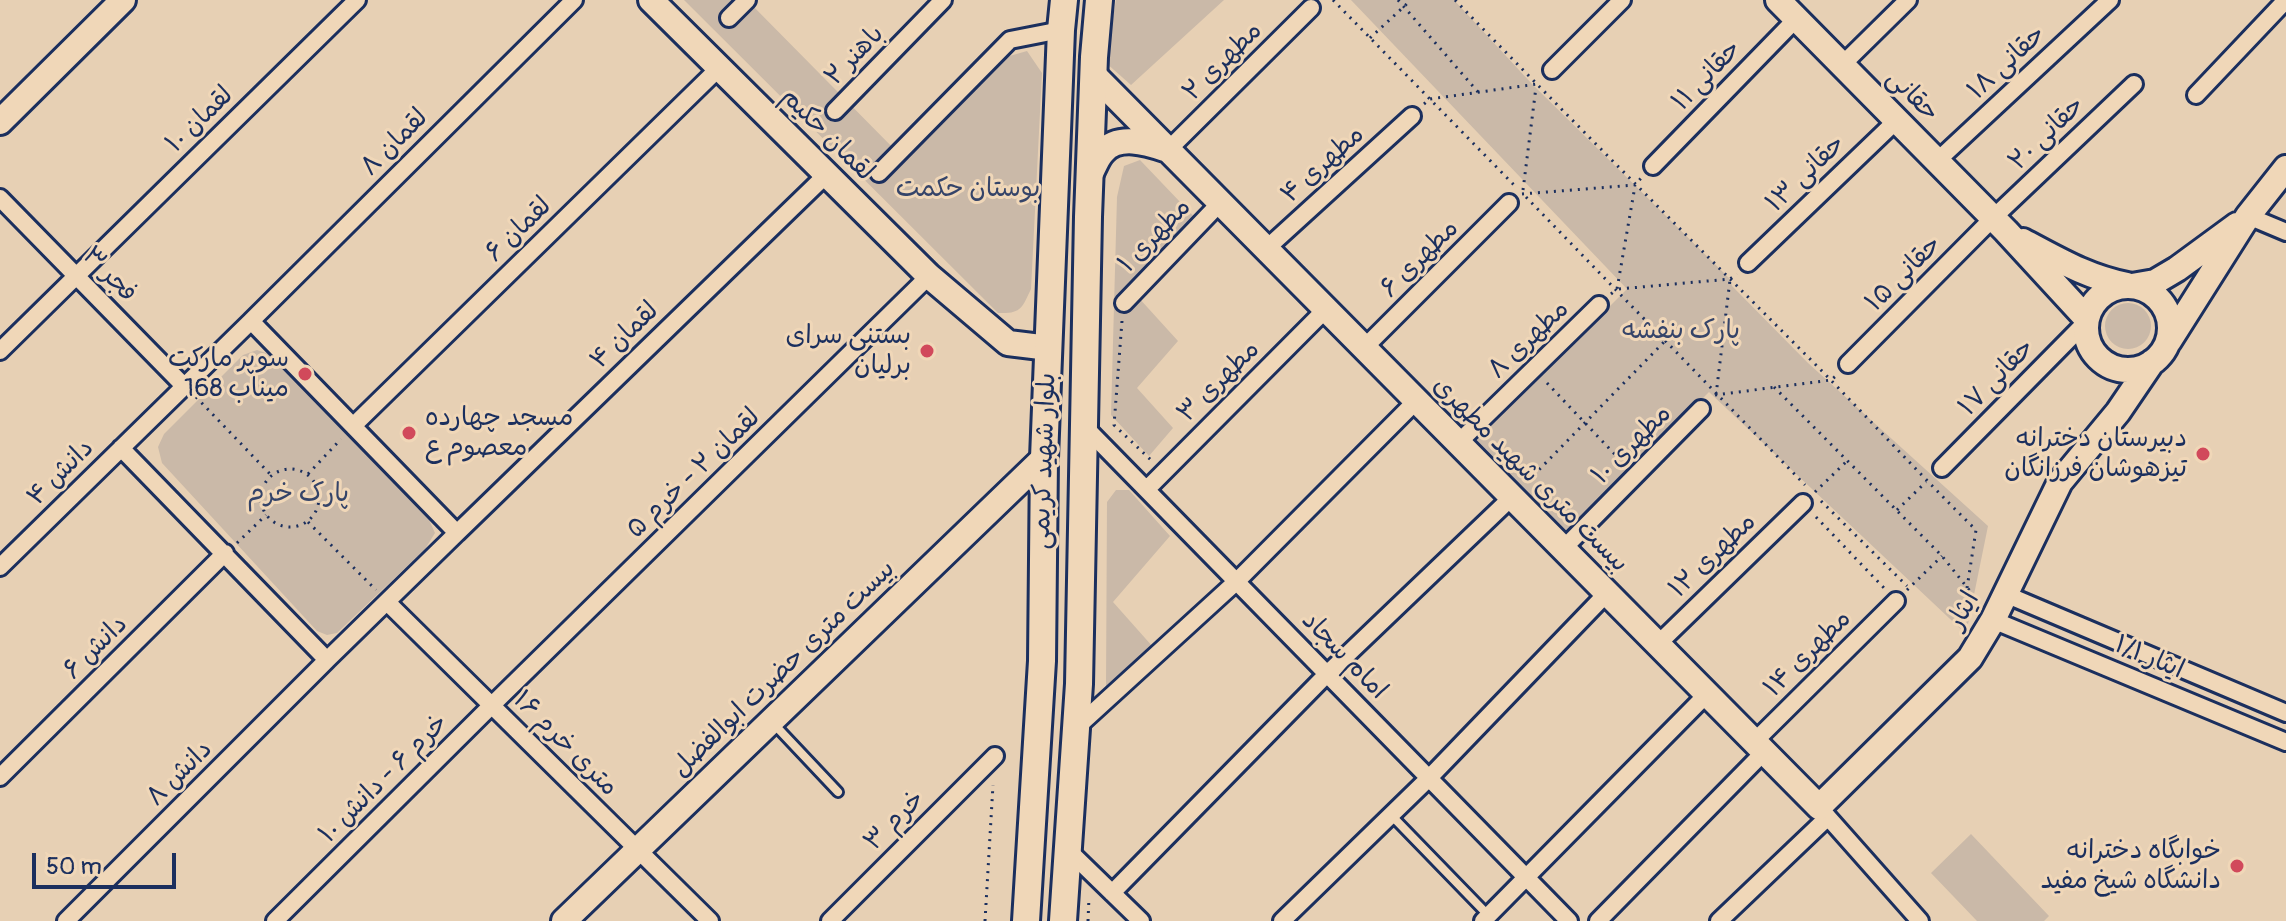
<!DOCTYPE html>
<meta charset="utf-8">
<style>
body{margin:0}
#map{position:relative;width:2286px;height:921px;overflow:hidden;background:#e7d0b4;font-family:Pangolin,sans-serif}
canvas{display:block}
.scale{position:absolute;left:32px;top:853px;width:144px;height:36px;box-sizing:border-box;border:4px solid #1b2f5e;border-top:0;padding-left:10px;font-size:24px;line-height:28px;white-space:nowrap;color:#1b2f5e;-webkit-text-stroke:6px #f0d7b8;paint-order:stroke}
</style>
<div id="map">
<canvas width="2286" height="921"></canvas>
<div class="scale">50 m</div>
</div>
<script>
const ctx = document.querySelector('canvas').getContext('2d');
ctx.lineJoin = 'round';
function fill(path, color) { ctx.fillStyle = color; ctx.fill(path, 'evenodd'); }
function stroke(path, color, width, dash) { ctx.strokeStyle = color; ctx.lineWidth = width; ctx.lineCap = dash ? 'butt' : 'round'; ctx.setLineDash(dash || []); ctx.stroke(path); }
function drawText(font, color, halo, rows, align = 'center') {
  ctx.font = font + ' Pangolin,"Playpen Sans Arabic",sans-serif'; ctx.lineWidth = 6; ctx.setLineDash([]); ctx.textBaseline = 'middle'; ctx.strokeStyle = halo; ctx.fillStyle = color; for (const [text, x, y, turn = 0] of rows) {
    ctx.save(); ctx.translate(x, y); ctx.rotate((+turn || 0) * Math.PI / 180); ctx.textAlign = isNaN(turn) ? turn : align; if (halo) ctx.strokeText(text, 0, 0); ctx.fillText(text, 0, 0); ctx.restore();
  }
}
fill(new Path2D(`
 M 684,0 L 747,0 L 903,158 L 995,64 L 1006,57 L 1027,51 L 1042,73 L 1031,289 C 1022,308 1021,314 998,313 Z
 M 1116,0 L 1224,0 L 1131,85 L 1105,62 Z
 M 1351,0 L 1454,0 L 1532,84 L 1730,279 L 1732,286 L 1808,363 L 1988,526 L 1966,634 L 1709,392 L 1567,535 L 1473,443 L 1627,289 Z
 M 1140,160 L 1203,226 L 1138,297 L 1178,341 L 1137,388 L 1173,428 L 1149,456 L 1111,415 L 1117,197 L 1124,166 Z
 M2105 326a23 23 0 1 1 46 0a23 23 0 1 1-46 0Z
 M 257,350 L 266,353 L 280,365 L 350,432 L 426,513 L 435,533 L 425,549 L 337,633 L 327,635 L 317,631 L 162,463 L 158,447 L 164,434 L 243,355 Z
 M 1116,490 L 1129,490 L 1170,536 L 1113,602 L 1153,647 L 1106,686 L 1107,502 Z
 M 1971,834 L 2049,916 L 2044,921 L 1977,921 L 1931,873 Z`), '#cab9a8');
const lane = new Path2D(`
 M 772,722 L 838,792
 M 1391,815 L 1488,915`);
const street = new Path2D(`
 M 729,18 L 747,0
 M 1842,65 L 1908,0
 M 1552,70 L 1622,0
 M 2196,95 L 2286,0
 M 835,111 L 943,0
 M 1168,150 L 1311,8
 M 1937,161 L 2110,0
 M 1653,166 L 1796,19
 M 879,173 L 1010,40 L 1061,30
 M 0,198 L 184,386
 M 2248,216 L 2286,232
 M 1266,249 L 1412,116
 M 1748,263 L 1897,120
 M 1124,303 L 1220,203
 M 251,321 L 574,0
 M 1364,348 L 1509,203
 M 0,351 L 357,0
 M 1848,364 L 1993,218 L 2134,84
 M 1083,425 L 1569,921
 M 353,426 L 719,68
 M 1458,443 L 1599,305
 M 1942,468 L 2086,322
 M 1147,489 L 1326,309
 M 457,533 L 827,174
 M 1563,549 L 1701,409
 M 0,567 L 251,321 L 457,533 L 327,660 L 121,448
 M 2005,594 L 2286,713
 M 387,602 L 710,921
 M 1993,620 L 2286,742
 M 1658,644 L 1803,503
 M 1076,728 L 1237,581 L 1416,401
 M 1754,742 L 1896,601
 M 0,777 L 225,553
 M 1819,807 L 1920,921
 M 1068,850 L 1141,921
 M 1112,893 L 1327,674 L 1512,497
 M 66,921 L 327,660
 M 275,921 L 492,705 L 929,276
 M 830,921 L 995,756
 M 1282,921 L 1429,778 L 1607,593
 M 1483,921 L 1707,694
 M 1598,921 L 1764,752
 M 1719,921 L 1828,817`);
const secondary = new Path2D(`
 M 651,0 L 929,276 L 1008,343 L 1049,348
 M 1778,0 L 2006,231 L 2087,319
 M 1093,74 L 1819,807 L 1970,658 L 1993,620 L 2060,482 L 2118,412 L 2152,362
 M 0,122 L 123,0
 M 1090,175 C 1094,168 1097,158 1103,152 C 1118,134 1147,143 1165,149
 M 2023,241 C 2059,260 2087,277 2127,285
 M2086 328a42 42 0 1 1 84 0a42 42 0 1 1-84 0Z
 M 2132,286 L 2155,282 L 2177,269 L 2237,225
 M 2169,341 L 2248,216 L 2286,168
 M 564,921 L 1044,458`);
const primary = new Path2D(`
 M 1026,921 L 1042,661 L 1044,458 L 1061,30 L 1064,0
 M 1063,921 L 1079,684 L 1088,217 L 1094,57 L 1099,0`);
stroke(lane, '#1b2f5e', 14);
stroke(street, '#1b2f5e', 22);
stroke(secondary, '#1b2f5e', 30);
stroke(primary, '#1b2f5e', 32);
stroke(new Path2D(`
 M 1333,0 L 1515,186
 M 1398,0 L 1478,92
 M 1455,0 C 1575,124 1697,246 1819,368 C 1872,422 1922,477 1976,530 L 1967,588
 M 1370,38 L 1411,0
 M 1424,104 L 1430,99 L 1537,84
 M 1523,190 L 1536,87
 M 1522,194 L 1635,185 L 1642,177
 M 1526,197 L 1805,485
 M 1619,289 L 1730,279 L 1737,274
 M 1611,294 L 1617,289 L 1635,186
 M 1122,321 L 1114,425 L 1152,461
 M 1547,383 L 1624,464
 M 1774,387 L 1942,556 L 1978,601
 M 1715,395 L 1831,380 L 1837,375
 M 1716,395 L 1730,280
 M 196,397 L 271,475
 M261 498a29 29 0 1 1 58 0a29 29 0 1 1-58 0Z
 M 308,474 L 341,439
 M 1528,481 L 1665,341
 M 1815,492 L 1847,461
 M 1821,501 L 1907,586
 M 1897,510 L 1926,482
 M 1816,517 L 1885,589
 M 308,522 L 376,590
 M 237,543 L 266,515
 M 1907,590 L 1942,556
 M 985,921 L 993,785
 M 1088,921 L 1089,897`), '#1b2f5e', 3, [2, 6]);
stroke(lane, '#f0d7b8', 8);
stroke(street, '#f0d7b8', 16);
stroke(secondary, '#f0d7b8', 24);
stroke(primary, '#f0d7b8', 26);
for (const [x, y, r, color] of [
 [927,351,8,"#d1495b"],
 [305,374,8,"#d1495b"],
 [409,433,8,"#d1495b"],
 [2203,454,8,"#d1495b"],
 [2237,866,8,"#d1495b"]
]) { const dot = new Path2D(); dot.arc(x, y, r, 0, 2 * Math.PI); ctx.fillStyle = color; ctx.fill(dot); stroke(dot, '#f0d7b8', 3); }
drawText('26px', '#1b2f5e', '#f0d7b8', [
 ["باهنر ۲",855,56,-46],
 ["مطهری ۲",1223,62,-45],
 ["حقانی ۱۸",2007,63,-43],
 ["حقانی ۱۱",1707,76,-46],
 ["حقانی",1912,96,45],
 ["لقمان ۱۰",200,120,-44],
 ["حقانی ۲۰",2047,134,-44],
 ["لقمان حکیم",827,135,45],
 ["لقمان ۸",395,143,-45],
 ["مطهری ۴",1323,165,-42],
 ["حقانی ۱۳",1806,174,-44],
 ["لقمان ۶",519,230,-44],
 ["مطهری ۱",1155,236,-46],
 ["مطهری ۶",1420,259,-45],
 ["حقانی ۱۵",1904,274,-45],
 ["فجر ۳",109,275,46],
 ["لقمان ۴",625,336,-44],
 ["مطهری ۸",1529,340,-44],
 ["حقانی ۱۷",1997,378,-46],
 ["مطهری ۳",1219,382,-45],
 ["مطهری ۱۰",1632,445,-45],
 ["بلوار شهید کریمی",1045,461,-88],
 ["دانش ۴",61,473,-45],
 ["لقمان ۲ - خرم ۵",694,474,-44],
 ["بیست متری شهید مطهری",1530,475,45],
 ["مطهری ۱۲",1713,556,-44],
 ["ایثار",1964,611,-61],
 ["دانش ۶",96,648,-45],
 ["مطهری ۱۴",1808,654,-45],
 ["امام سجاد",1344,656,46],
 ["ایثار ۱/۱",2149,658,23],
 ["بیست متری حضرت ابوالفضل",784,669,-44],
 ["۱۶ متری خرم",565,744,45],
 ["دانش ۸",180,774,-45],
 ["خرم ۶ - دانش ۱۰",384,779,-45],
 ["خرم ۳",895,821,-45]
]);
drawText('26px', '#354469', '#f0d7b8', [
 ["بوستان حکمت",968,189],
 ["پارک بنفشه",1681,331],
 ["پارک خرم",298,494]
]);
drawText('26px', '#1b2f5e', '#f0d7b8', [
 ["بستنی سرای",911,336],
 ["برلیان",911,366],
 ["سوپر مارکت",289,359],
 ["میناب 168",289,389],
 ["مسجد چهارده",425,418,"left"],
 ["معصوم ع",425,448,"left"],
 ["دبیرستان دخترانه",2187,439],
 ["تیزهوشان فرزانگان",2187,469],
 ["خوابگاه دخترانه",2221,851],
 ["دانشگاه شیخ مفید",2221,881]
], 'right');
</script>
